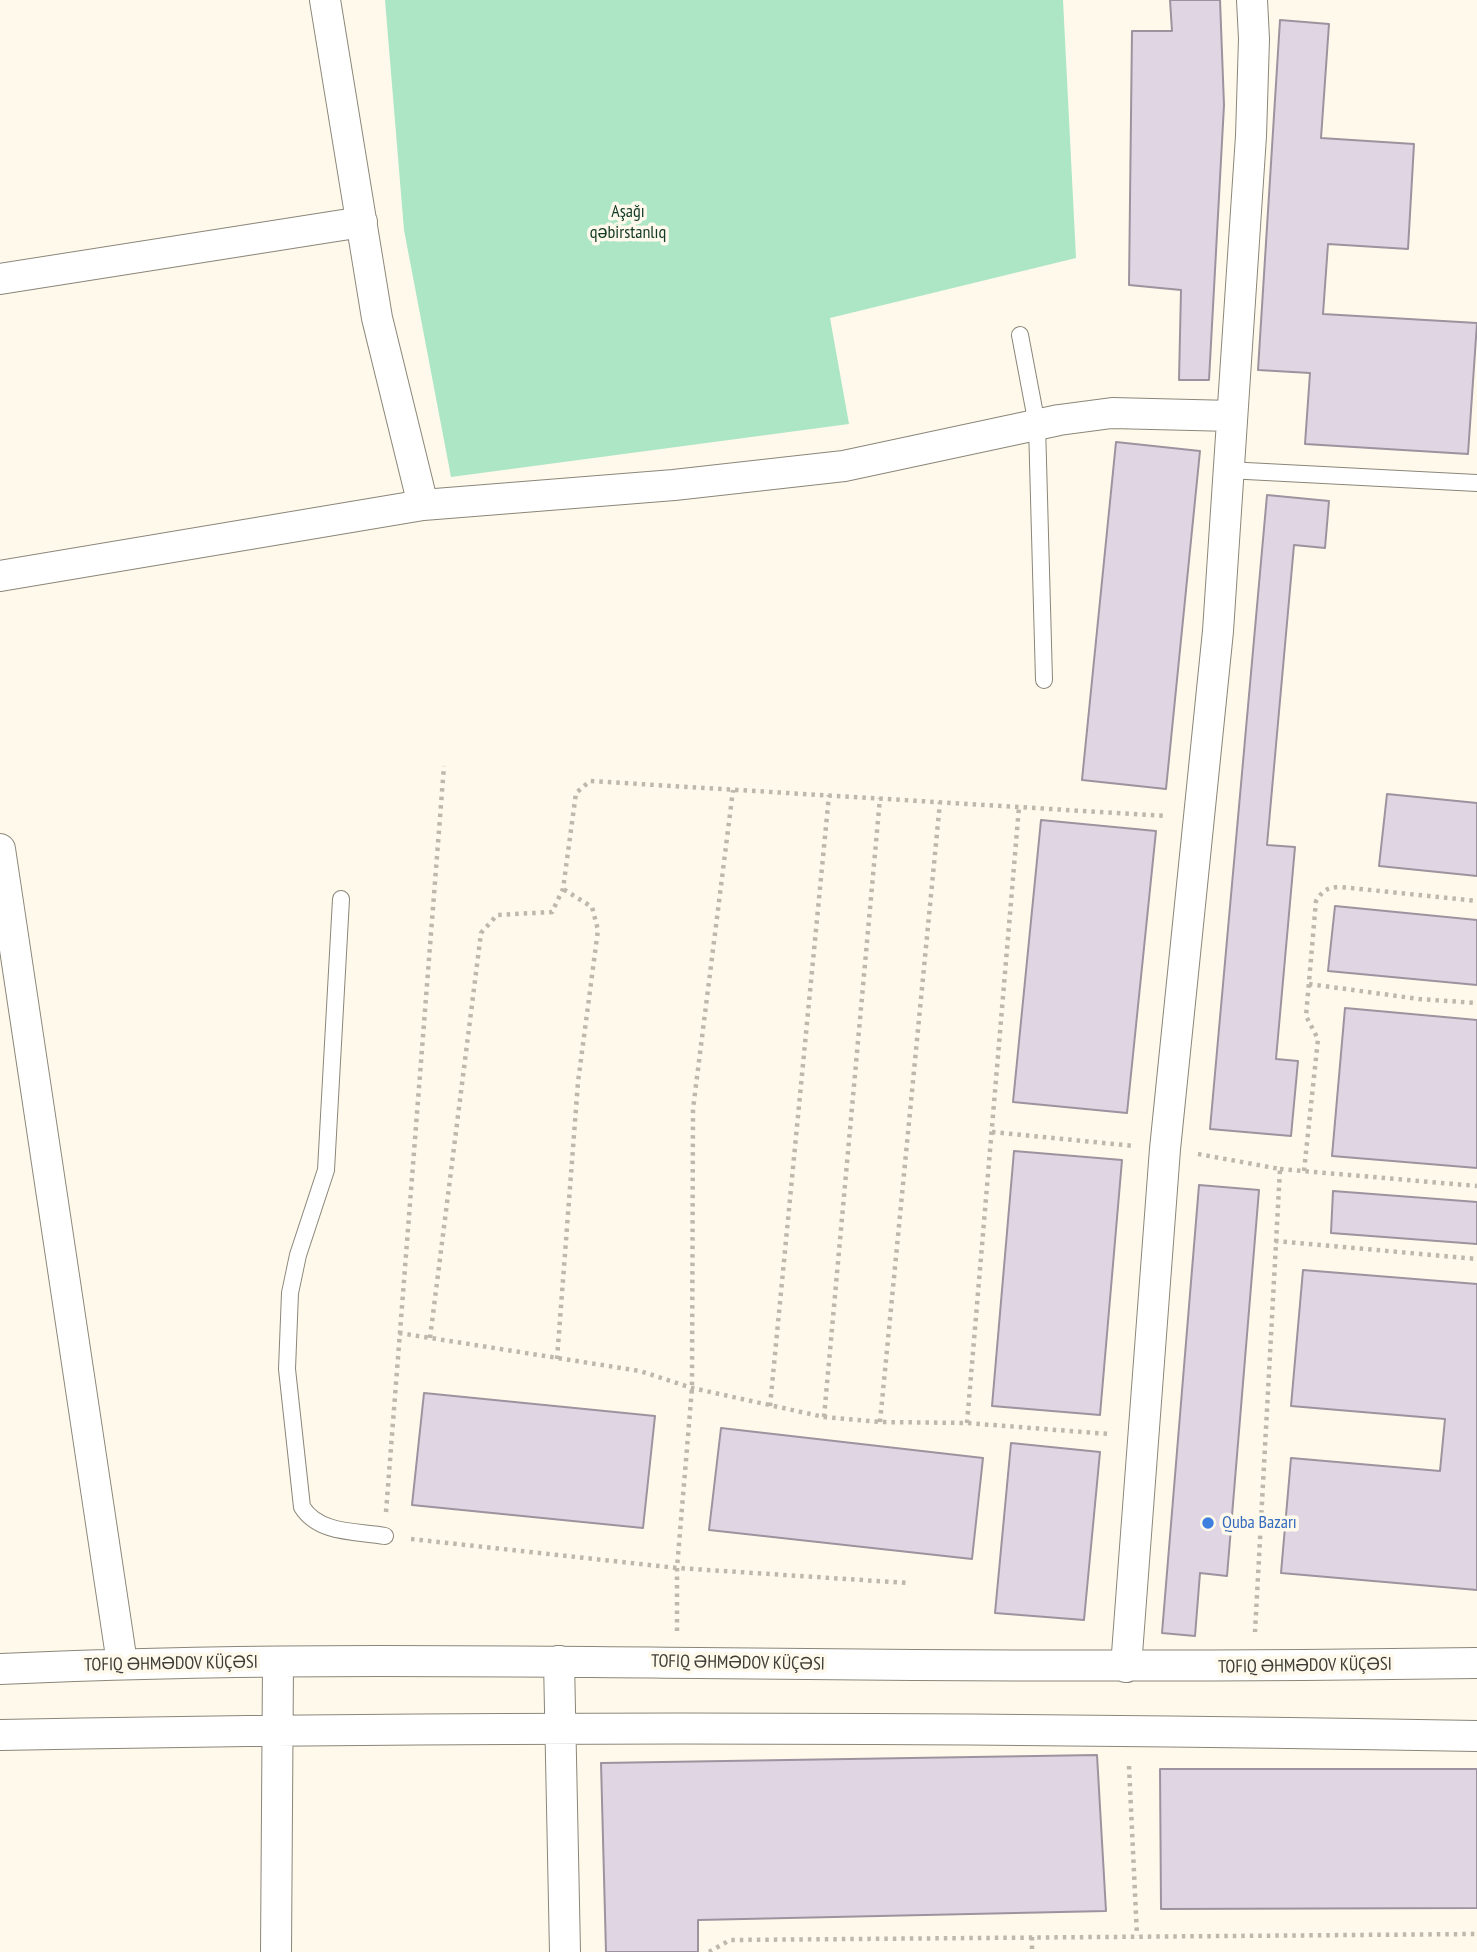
<!DOCTYPE html>
<meta charset="utf-8">
<style>
body{margin:0}
canvas{display:block;background:#fef9ea}
</style>
<canvas width="1477" height="1952"></canvas>
<script>
const ctx = document.querySelector('canvas').getContext('2d');
ctx.lineJoin = 'round';
function fill(path, color) { ctx.fillStyle = color; ctx.fill(path, 'evenodd'); }
function stroke(path, color, width, dash) { ctx.strokeStyle = color; ctx.lineWidth = width; ctx.lineCap = dash ? 'butt' : 'round'; ctx.setLineDash(dash || []); ctx.stroke(path); }
function drawText(font, color, halo, rows, align = 'center') {
  ctx.font = font + ' "PT Sans Narrow",sans-serif'; ctx.lineWidth = 7; ctx.setLineDash([]); ctx.textBaseline = 'middle'; ctx.strokeStyle = halo; ctx.fillStyle = color; for (const [text, x, y, turn = 0] of rows) {
    ctx.save(); ctx.translate(x, y); ctx.rotate((+turn || 0) * Math.PI / 180); ctx.textAlign = isNaN(turn) ? turn : align; if (halo) ctx.strokeText(text, 0, 0); ctx.fillText(text, 0, 0); ctx.restore();
  }
}
fill(new Path2D(`
 M 385,0 L 1063,0 L 1076,258 L 830,318 L 849,424 L 451,477 L 404,230 Z`), '#ace6c5');
const building = new Path2D(`
 M 1170,0 L 1220,0 L 1224,105 L 1209,380 L 1179,380 L 1181,290 L 1129,285 L 1132,31 L 1172,31 Z
 M 1280,20 L 1329,24 L 1321,138 L 1414,144 L 1408,249 L 1328,244 L 1323,314 L 1477,323 L 1468,454 L 1305,444 L 1310,373 L 1258,370 Z
 M 1116,442 L 1200,451 L 1166,789 L 1082,780 Z
 M 1267,495 L 1329,501 L 1325,548 L 1294,545 L 1267,845 L 1295,847 L 1276,1059 L 1298,1061 L 1291,1136 L 1210,1129 Z
 M 1387,794 L 1477,803 L 1477,876 L 1379,866 Z
 M 1041,820 L 1156,831 L 1127,1113 L 1013,1102 Z
 M 1335,906 L 1477,920 L 1477,985 L 1328,971 Z
 M 1345,1008 L 1477,1020 L 1477,1168 L 1332,1156 Z
 M 1014,1151 L 1122,1160 L 1100,1415 L 992,1406 Z
 M 1199,1185 L 1259,1190 L 1227,1576 L 1200,1573 L 1195,1636 L 1162,1633 Z
 M 1333,1191 L 1477,1202 L 1477,1244 L 1331,1233 Z
 M 1303,1270 L 1477,1284 L 1477,1590 L 1281,1573 L 1291,1458 L 1440,1471 L 1445,1419 L 1291,1406 Z
 M 424,1393 L 655,1416 L 643,1528 L 412,1505 Z
 M 721,1428 L 983,1458 L 972,1559 L 709,1530 Z
 M 1011,1443 L 1100,1452 L 1084,1620 L 995,1613 Z
 M 1097,1755 L 1106,1911 L 698,1920 L 698,1952 L 606,1952 L 601,1763 Z
 M 1160,1769 L 1477,1769 L 1477,1908 L 1161,1909 Z`);
fill(building, '#e0d6e3');
stroke(building, '#9c939f', 2);
const service = new Path2D(`
 M 1020,335 L 1037,425 L 1044,680
 M 1227,470 L 1477,483
 M 341,899 L 326,1170 L 298,1255 L 290,1293 L 287,1369 L 302,1507 C 319,1534 356,1531 385,1536`);
const minor = new Path2D(`
 M 325,0 L 377,318 L 423,505
 M 0,279 L 362,222
 M 0,576 L 423,505 L 674,485 L 844,466 L 1059,420 L 1112,413 L 1232,416
 M 0,849 L 122,1663
 M 559,1661 L 565,1952
 M 1126,1667 L 1165,1149 L 1218,631 L 1251,136 L 1254,39 L 1252,0
 M 0,1669 C 232,1658 465,1661 698,1663 C 958,1666 1217,1667 1477,1663
 M 0,1735 C 492,1725 985,1727 1477,1736
 M 276,1952 L 278,1663`);
stroke(service, '#8a8679', 18);
stroke(minor, '#8a8679', 32);
stroke(new Path2D(`
 M 1309,984 L 1419,999 L 1477,1003
 M 992,1132 L 1134,1146
 M 1198,1154 L 1280,1169 L 1255,1632
 M 1280,1169 L 1477,1186
 M 1304,1171 L 1318,1039 L 1306,1016 L 1316,901 C 1323,890 1328,887 1341,887 L 1477,901
 M 1275,1241 L 1477,1259
 M 399,1333 L 640,1371 L 692,1388 L 824,1417 L 880,1422 L 967,1423 L 1109,1434
 M 430,1338 L 481,933 L 497,915 L 552,912 L 563,889 L 576,793 L 590,781 L 1166,816
 M 557,1359 L 578,1082 L 598,930 L 592,907 L 563,889
 M 770,1406 L 829,795
 M 824,1417 L 880,798
 M 880,1422 L 940,802
 M 967,1423 L 1019,807
 M 386,1512 L 444,766
 M 411,1539 L 677,1568 L 908,1583
 M 677,1631 L 677,1568 L 692,1388 L 693,1109 L 733,790
 M 1129,1766 L 1137,1936
 M 1032,1937 L 1032,1952
 M 709,1952 L 730,1940 L 1477,1934`), '#bcb8ac', 4.5, [3.5, 5]);
stroke(service, '#fff', 16);
stroke(minor, '#fff', 30);
for (const [x, y, r, color] of [
 [1208,1523,7,"#3f7fe0"]
]) { const dot = new Path2D(); dot.arc(x, y, r, 0, 2 * Math.PI); ctx.fillStyle = color; ctx.fill(dot); stroke(dot, '#fef9ea', 2.5); }
drawText('18px', '#123a27', '#fef9ea', [
 ["Aşağı",628,212],
 ["qəbirstanlıq",628,233]
]);
drawText('18px', '#366cbe', '#fef9ea', [
 ["Quba Bazarı",1222,1523]
], 'left');
drawText('18px', '#3f3d37', '#fef9ea', [
 ["TOFIQ ƏHMƏDOV KÜÇƏSI",738,1663,1],
 ["TOFIQ ƏHMƏDOV KÜÇƏSI",171,1664,-1],
 ["TOFIQ ƏHMƏDOV KÜÇƏSI",1305,1666,-1]
]);
</script>
